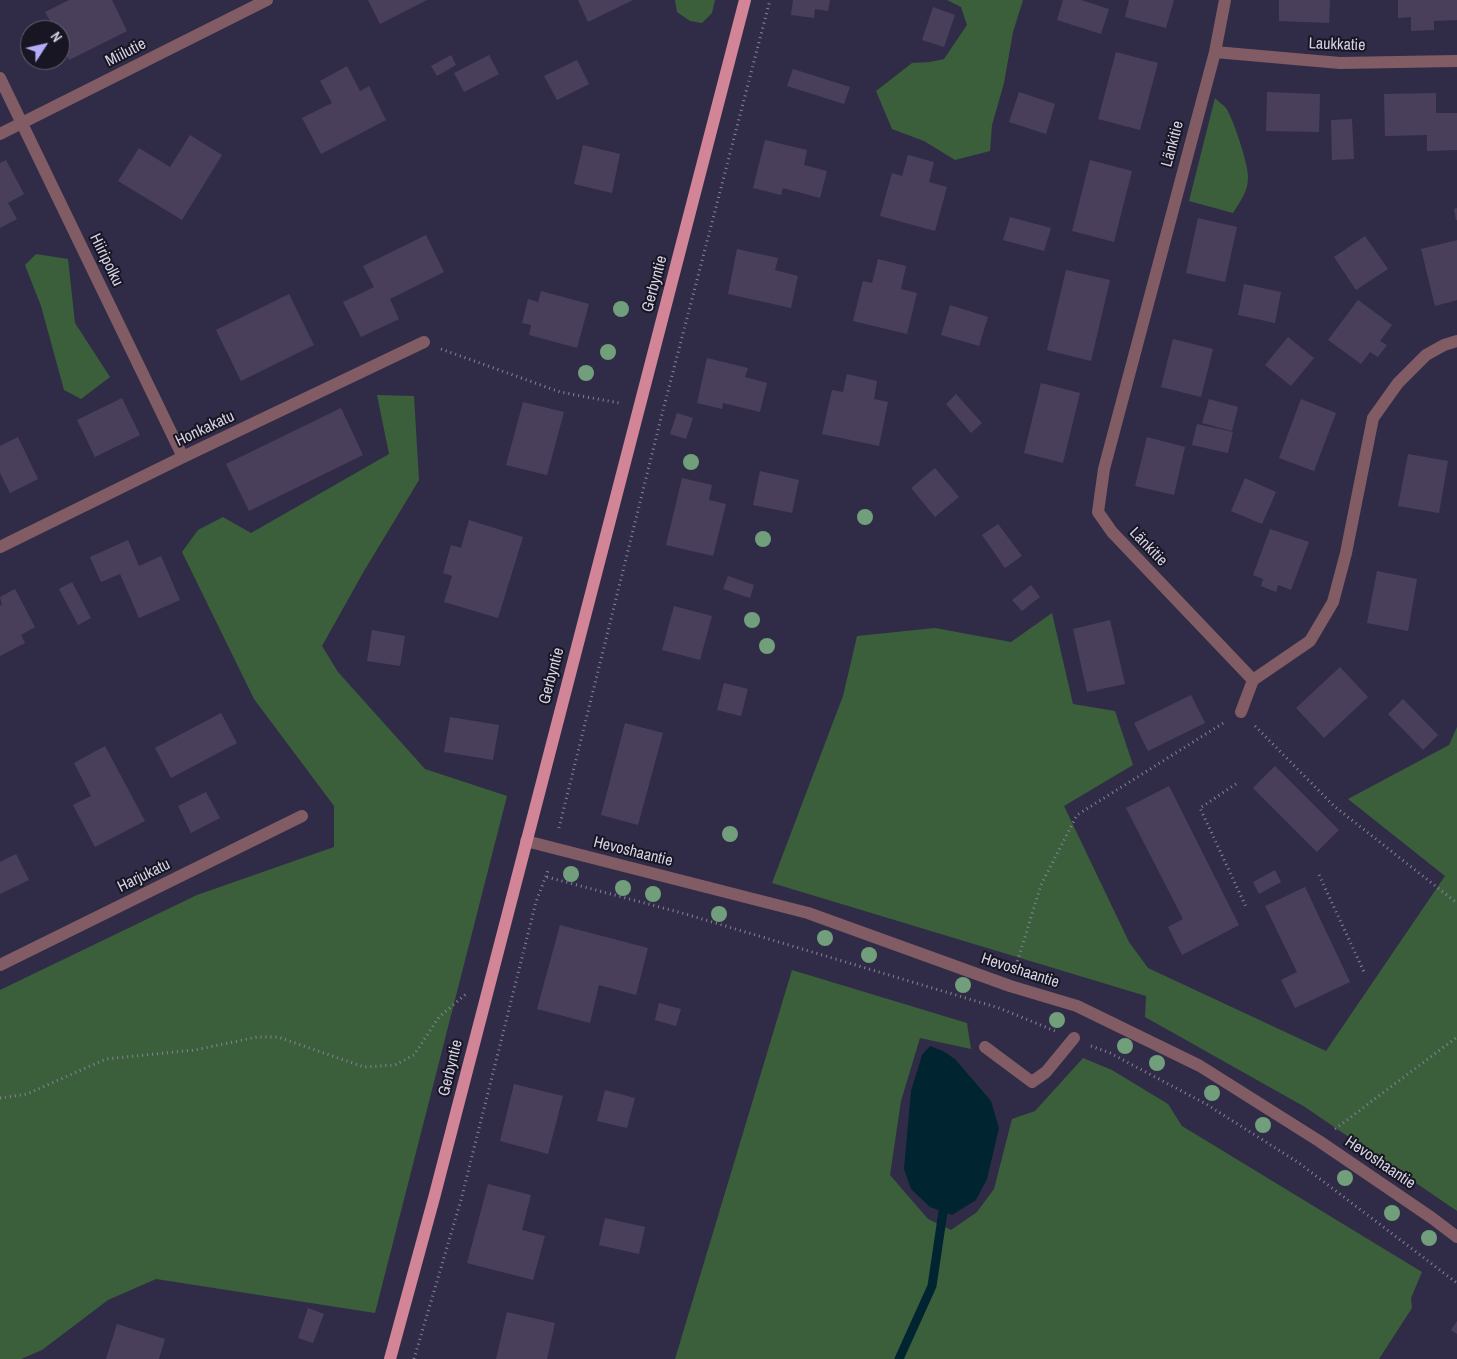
<!DOCTYPE html>
<meta charset="utf-8">
<style>
body{margin:0}
#map{position:relative;width:1457px;height:1359px;overflow:hidden;background:#302c47;font-family:"Archivo Narrow",sans-serif}
canvas{display:block}
.north{position:absolute;left:20px;top:20px;width:50px;height:50px;box-sizing:border-box;background:#181623;border:1px solid #636170;border-radius:50%;rotate:55deg;font-size:14px;font-weight:700;line-height:20px;text-align:center;color:#d4d2e4}
.north::after{content:'';display:block;margin:auto;width:18px;height:22px;background:#b4acf9;clip-path:polygon(50% 0,100% 100%,50% 72%,0 100%)}
</style>
<div id="map">
<canvas width="1457" height="1359"></canvas>
<div class="north">N</div>
</div>
<script>
const ctx = document.querySelector('canvas').getContext('2d');
ctx.lineJoin = 'round';
function fill(path, color) { ctx.fillStyle = color; ctx.fill(path, 'evenodd'); }
function stroke(path, color, width, dash) { ctx.strokeStyle = color; ctx.lineWidth = width; ctx.lineCap = dash ? 'butt' : 'round'; ctx.setLineDash(dash || []); ctx.stroke(path); }
function drawText(font, color, halo, rows, align = 'center') {
  ctx.font = font + ' "Archivo Narrow",sans-serif'; ctx.lineWidth = 4; ctx.setLineDash([]); ctx.textBaseline = 'middle'; ctx.strokeStyle = halo; ctx.fillStyle = color; for (const [text, x, y, turn = 0] of rows) {
    ctx.save(); ctx.translate(x, y); ctx.rotate((+turn || 0) * Math.PI / 180); ctx.textAlign = isNaN(turn) ? turn : align; if (halo) ctx.strokeText(text, 0, 0); ctx.fillText(text, 0, 0); ctx.restore();
  }
}
fill(new Path2D(`
 M 675,0 L 715,0 L 712,13 L 702,23 L 690,21 L 677,12 Z
 M 947,0 L 1023,0 L 1013,32 L 1004,83 L 992,125 L 990,151 L 955,160 L 924,141 L 892,129 L 876,91 L 912,63 L 930,62 L 944,59 L 967,25 L 961,7 Z
 M 1215,98 C 1218,101 1223,105 1226,108 C 1233,118 1249,166 1248,178 C 1248,191 1240,202 1233,213 L 1189,201 Z
 M 36,254 L 68,259 L 75,323 L 110,377 L 81,399 L 64,390 L 41,306 L 25,265 Z
 M 377,395 L 414,396 L 419,480 L 364,571 L 322,646 L 338,672 L 425,769 L 507,796 L 375,1313 L 156,1279 L 108,1300 L 42,1350 L 21,1359 L 0,1359 L 0,990 L 197,895 L 334,847 L 334,806 L 254,699 L 182,552 L 198,530 L 223,517 L 251,533 L 389,454 Z
 M 1052,613 L 1073,704 L 1115,711 L 1133,765 L 1064,806 L 1129,942 L 1148,968 L 1326,1051 L 1445,876 L 1348,799 L 1449,745 L 1457,727 L 1457,1211 L 1305,1107 L 1145,1017 L 1146,996 L 772,883 L 843,696 L 857,636 L 935,628 L 1011,642 Z
 M 792,970 L 967,1023 L 971,1049 L 920,1038 L 901,1101 L 890,1175 L 928,1219 L 951,1230 L 977,1212 L 994,1189 L 1012,1119 L 1035,1111 L 1083,1058 L 1112,1070 L 1168,1104 L 1182,1126 L 1422,1272 L 1411,1298 L 1412,1308 L 1379,1359 L 675,1359 Z`), '#3b5f3a');
fill(new Path2D(`
 M 930,1046 L 943,1051 L 955,1059 L 991,1101 L 999,1128 L 987,1179 L 976,1200 L 952,1215 L 930,1207 L 911,1189 L 904,1169 L 911,1091 L 922,1055 Z`), '#002430');
stroke(new Path2D(`
 M 899,1359 L 932,1286 L 943,1212`), '#002430', 9);
fill(new Path2D(`
 M 69,0 L 112,0 L 127,31 L 69,60 L 60,41 L 60,30 L 55,30 L 45,12 Z
 M 368,0 L 427,0 L 380,24 Z
 M 578,0 L 633,0 L 588,22 Z
 M 793,0 L 830,0 L 828,11 L 815,9 L 814,18 L 791,15 Z
 M 1063,0 L 1081,0 L 1109,9 L 1101,34 L 1057,20 Z
 M 1129,0 L 1174,0 L 1166,28 L 1125,17 Z
 M 1279,0 L 1330,0 L 1329,23 L 1279,21 Z
 M 1398,0 L 1457,0 L 1457,20 L 1434,21 L 1434,30 L 1411,31 L 1411,17 L 1398,18 Z
 M 933,7 L 955,15 L 944,47 L 922,40 Z
 M 1116,52 L 1158,63 L 1140,130 L 1098,119 Z
 M 451,55 L 456,65 L 437,76 L 431,66 Z
 M 489,55 L 499,74 L 464,92 L 454,73 Z
 M 577,60 L 589,84 L 557,100 L 544,76 Z
 M 347,66 L 360,91 L 369,86 L 386,120 L 321,154 L 302,118 L 332,103 L 320,81 Z
 M 793,69 L 850,87 L 844,104 L 787,86 Z
 M 1019,92 L 1055,104 L 1046,134 L 1009,122 Z
 M 1267,92 L 1320,94 L 1319,132 L 1266,131 Z
 M 1436,93 L 1436,113 L 1457,113 L 1457,150 L 1427,151 L 1427,135 L 1385,136 L 1384,94 Z
 M 1352,119 L 1354,159 L 1332,160 L 1331,120 Z
 M 190,135 L 222,155 L 182,220 L 118,181 L 139,148 L 170,167 Z
 M 765,140 L 807,150 L 804,165 L 827,171 L 820,198 L 783,188 L 781,195 L 753,188 Z
 M 583,145 L 620,154 L 612,193 L 574,184 Z
 M 908,155 L 934,162 L 929,182 L 947,187 L 935,231 L 880,216 L 892,173 L 902,176 Z
 M 6,160 L 24,194 L 8,203 L 17,219 L 0,228 L 0,163 Z
 M 1090,160 L 1132,171 L 1114,242 L 1072,231 Z
 M 1457,208 L 1457,220 L 1456,220 L 1454,209 Z
 M 1010,217 L 1051,228 L 1044,251 L 1003,240 Z
 M 1198,218 L 1237,227 L 1225,282 L 1186,273 Z
 M 426,235 L 444,272 L 390,299 L 399,319 L 361,337 L 343,302 L 374,287 L 363,266 Z
 M 1365,236 L 1388,269 L 1356,290 L 1334,257 Z
 M 1457,240 L 1457,300 L 1435,306 L 1421,249 Z
 M 737,249 L 778,258 L 775,270 L 798,276 L 791,308 L 728,294 Z
 M 878,259 L 906,266 L 901,289 L 917,293 L 907,334 L 853,321 L 863,281 L 872,283 Z
 M 1066,270 L 1110,280 L 1091,361 L 1047,350 Z
 M 1244,284 L 1281,292 L 1275,323 L 1238,315 Z
 M 541,291 L 589,304 L 577,348 L 529,335 L 531,325 L 522,323 L 528,299 L 538,302 Z
 M 289,294 L 314,345 L 241,381 L 216,330 Z
 M 1358,300 L 1392,325 L 1380,341 L 1387,345 L 1378,357 L 1370,352 L 1361,364 L 1328,340 Z
 M 950,305 L 988,317 L 979,346 L 941,335 Z
 M 1288,337 L 1314,358 L 1291,386 L 1265,365 Z
 M 1173,339 L 1213,349 L 1201,397 L 1161,387 Z
 M 707,358 L 748,368 L 745,377 L 767,383 L 760,412 L 723,403 L 722,409 L 697,403 Z
 M 847,374 L 877,381 L 874,399 L 888,402 L 879,446 L 822,434 L 832,390 L 843,392 Z
 M 1041,383 L 1080,393 L 1063,463 L 1024,453 Z
 M 956,394 L 982,423 L 971,433 L 946,404 Z
 M 122,398 L 140,435 L 95,457 L 77,420 Z
 M 1209,399 L 1238,407 L 1232,431 L 1202,423 Z
 M 1301,399 L 1336,413 L 1314,471 L 1279,458 Z
 M 523,402 L 564,412 L 547,475 L 506,465 Z
 M 341,408 L 363,455 L 249,511 L 226,464 Z
 M 677,413 L 693,418 L 686,439 L 670,434 Z
 M 1197,424 L 1233,432 L 1228,453 L 1192,445 Z
 M 18,437 L 38,479 L 10,493 L 0,473 L 0,446 Z
 M 1147,437 L 1185,447 L 1174,495 L 1135,486 Z
 M 1408,454 L 1448,461 L 1439,513 L 1398,506 Z
 M 935,468 L 959,497 L 935,517 L 911,488 Z
 M 760,471 L 799,480 L 792,513 L 753,505 Z
 M 682,478 L 712,485 L 709,500 L 726,504 L 713,556 L 666,545 Z
 M 1245,478 L 1276,492 L 1262,524 L 1231,511 Z
 M 469,520 L 523,537 L 498,618 L 444,602 L 452,576 L 443,573 L 451,545 L 461,548 Z
 M 998,524 L 1022,556 L 1005,568 L 982,535 Z
 M 1270,529 L 1309,542 L 1291,590 L 1278,585 L 1276,592 L 1261,586 L 1263,579 L 1253,575 Z
 M 128,540 L 139,566 L 161,556 L 180,600 L 139,618 L 120,574 L 101,582 L 90,557 Z
 M 1377,571 L 1417,579 L 1408,631 L 1367,623 Z
 M 728,576 L 754,585 L 750,598 L 723,589 Z
 M 72,582 L 91,618 L 78,625 L 59,589 Z
 M 1031,585 L 1040,597 L 1022,611 L 1012,600 Z
 M 15,589 L 35,627 L 21,635 L 25,643 L 0,656 L 0,606 L 2,605 L 0,597 Z
 M 674,606 L 712,616 L 700,660 L 662,650 Z
 M 1110,620 L 1125,684 L 1087,692 L 1073,629 Z
 M 372,630 L 405,636 L 400,666 L 367,661 Z
 M 1340,667 L 1368,697 L 1324,738 L 1296,708 Z
 M 724,683 L 748,689 L 741,716 L 717,710 Z
 M 1191,695 L 1205,723 L 1148,751 L 1134,723 Z
 M 1403,699 L 1438,735 L 1423,750 L 1388,714 Z
 M 221,713 L 237,743 L 171,778 L 155,748 Z
 M 450,717 L 499,725 L 493,760 L 444,752 Z
 M 625,723 L 663,733 L 638,825 L 601,815 Z
 M 105,746 L 145,821 L 95,847 L 73,805 L 91,796 L 74,763 Z
 M 1275,766 L 1339,830 L 1317,852 L 1253,788 Z
 M 1169,786 L 1239,925 L 1182,955 L 1168,927 L 1183,919 L 1126,808 Z
 M 206,792 L 220,818 L 191,833 L 178,806 Z
 M 16,854 L 29,880 L 0,894 L 0,862 Z
 M 1275,870 L 1281,882 L 1259,894 L 1253,882 Z
 M 1305,887 L 1350,982 L 1295,1008 L 1281,980 L 1297,972 L 1265,906 Z
 M 560,925 L 648,948 L 636,995 L 599,985 L 590,1023 L 537,1009 Z
 M 659,1003 L 681,1009 L 676,1026 L 655,1020 Z
 M 514,1084 L 563,1096 L 548,1154 L 500,1141 Z
 M 605,1090 L 635,1098 L 627,1128 L 597,1121 Z
 M 488,1184 L 531,1195 L 522,1230 L 545,1236 L 533,1280 L 467,1263 Z
 M 605,1218 L 645,1227 L 639,1254 L 599,1245 Z
 M 308,1308 L 324,1314 L 313,1343 L 298,1338 Z
 M 507,1312 L 555,1323 L 547,1359 L 496,1359 Z
 M 1457,1321 L 1457,1334 L 1451,1330 Z
 M 117,1324 L 165,1339 L 159,1359 L 106,1359 Z`), '#4a3f5b');
stroke(new Path2D(`
 M 441,349 L 560,392 L 619,403
 M 1255,726 L 1334,806 L 1457,903
 M 1236,784 L 1200,808 L 1247,909
 M 559,828 L 661,418 L 770,0
 M 1319,875 L 1365,974
 M 547,877 L 682,913 L 999,1008 L 1055,1031
 M 1016,966 L 1041,885 L 1077,815 L 1225,722
 M 1091,1046 L 1110,1053 L 1206,1104 L 1299,1163 L 1457,1283
 M 0,1098 L 27,1094 L 106,1059 L 195,1050 L 257,1037 L 278,1037 L 364,1067 L 395,1065 L 414,1055 L 439,1017 L 466,994
 M 1335,1129 L 1457,1037
 M 414,1359 L 461,1200 L 536,902 L 549,868`), '#868399', 3, [1, 4]);
stroke(new Path2D(`
 M 1225,0 L 1215,52 L 1104,469 L 1098,512 L 1112,532 L 1253,680
 M 1215,52 L 1340,63 L 1457,61
 M 0,78 L 183,457
 M 0,134 L 267,0
 M 0,547 L 183,457 L 424,342
 M 1253,680 L 1310,641 L 1333,602 L 1346,553 L 1373,418 L 1398,383 L 1426,355 L 1444,345 L 1457,341
 M 1241,712 L 1253,680
 M 526,841 L 808,913 L 1010,986 L 1077,1006 L 1200,1066 L 1319,1141 L 1432,1218 L 1457,1237
 M 0,965 L 302,816
 M 985,1047 L 1032,1082 L 1046,1072 L 1074,1038`), '#825c64', 12);
stroke(new Path2D(`
 M 390,1359 L 434,1198 L 745,0`), '#d28596', 12);
ctx.fillStyle = '#719f7b';
for (const [x, y] of [
 [621,309],
 [608,352],
 [586,373],
 [691,462],
 [865,517],
 [763,539],
 [752,620],
 [767,646],
 [730,834],
 [571,874],
 [623,888],
 [653,894],
 [719,914],
 [825,938],
 [869,955],
 [963,985],
 [1057,1020],
 [1125,1046],
 [1157,1063],
 [1212,1093],
 [1263,1125],
 [1345,1178],
 [1392,1213],
 [1429,1238]
]) { ctx.beginPath(); ctx.arc(x, y, 8, 0, 2 * Math.PI); ctx.fill(); }
drawText('16px', '#d4d2e4', '#181623', [
 ["Laukkatie",1337,45,2],
 ["Miilutie",126,53,-27],
 ["Länkitie",1173,144,-75],
 ["Hiiripolku",106,260,64],
 ["Gerbyntie",655,284,-75],
 ["Honkakatu",205,429,-25],
 ["Länkitie",1148,547,46],
 ["Gerbyntie",552,676,-75],
 ["Hevoshaantie",633,852,14],
 ["Harjukatu",144,876,-26],
 ["Hevoshaantie",1020,971,18],
 ["Gerbyntie",451,1068,-76],
 ["Hevoshaantie",1380,1163,34]
]);
</script>
